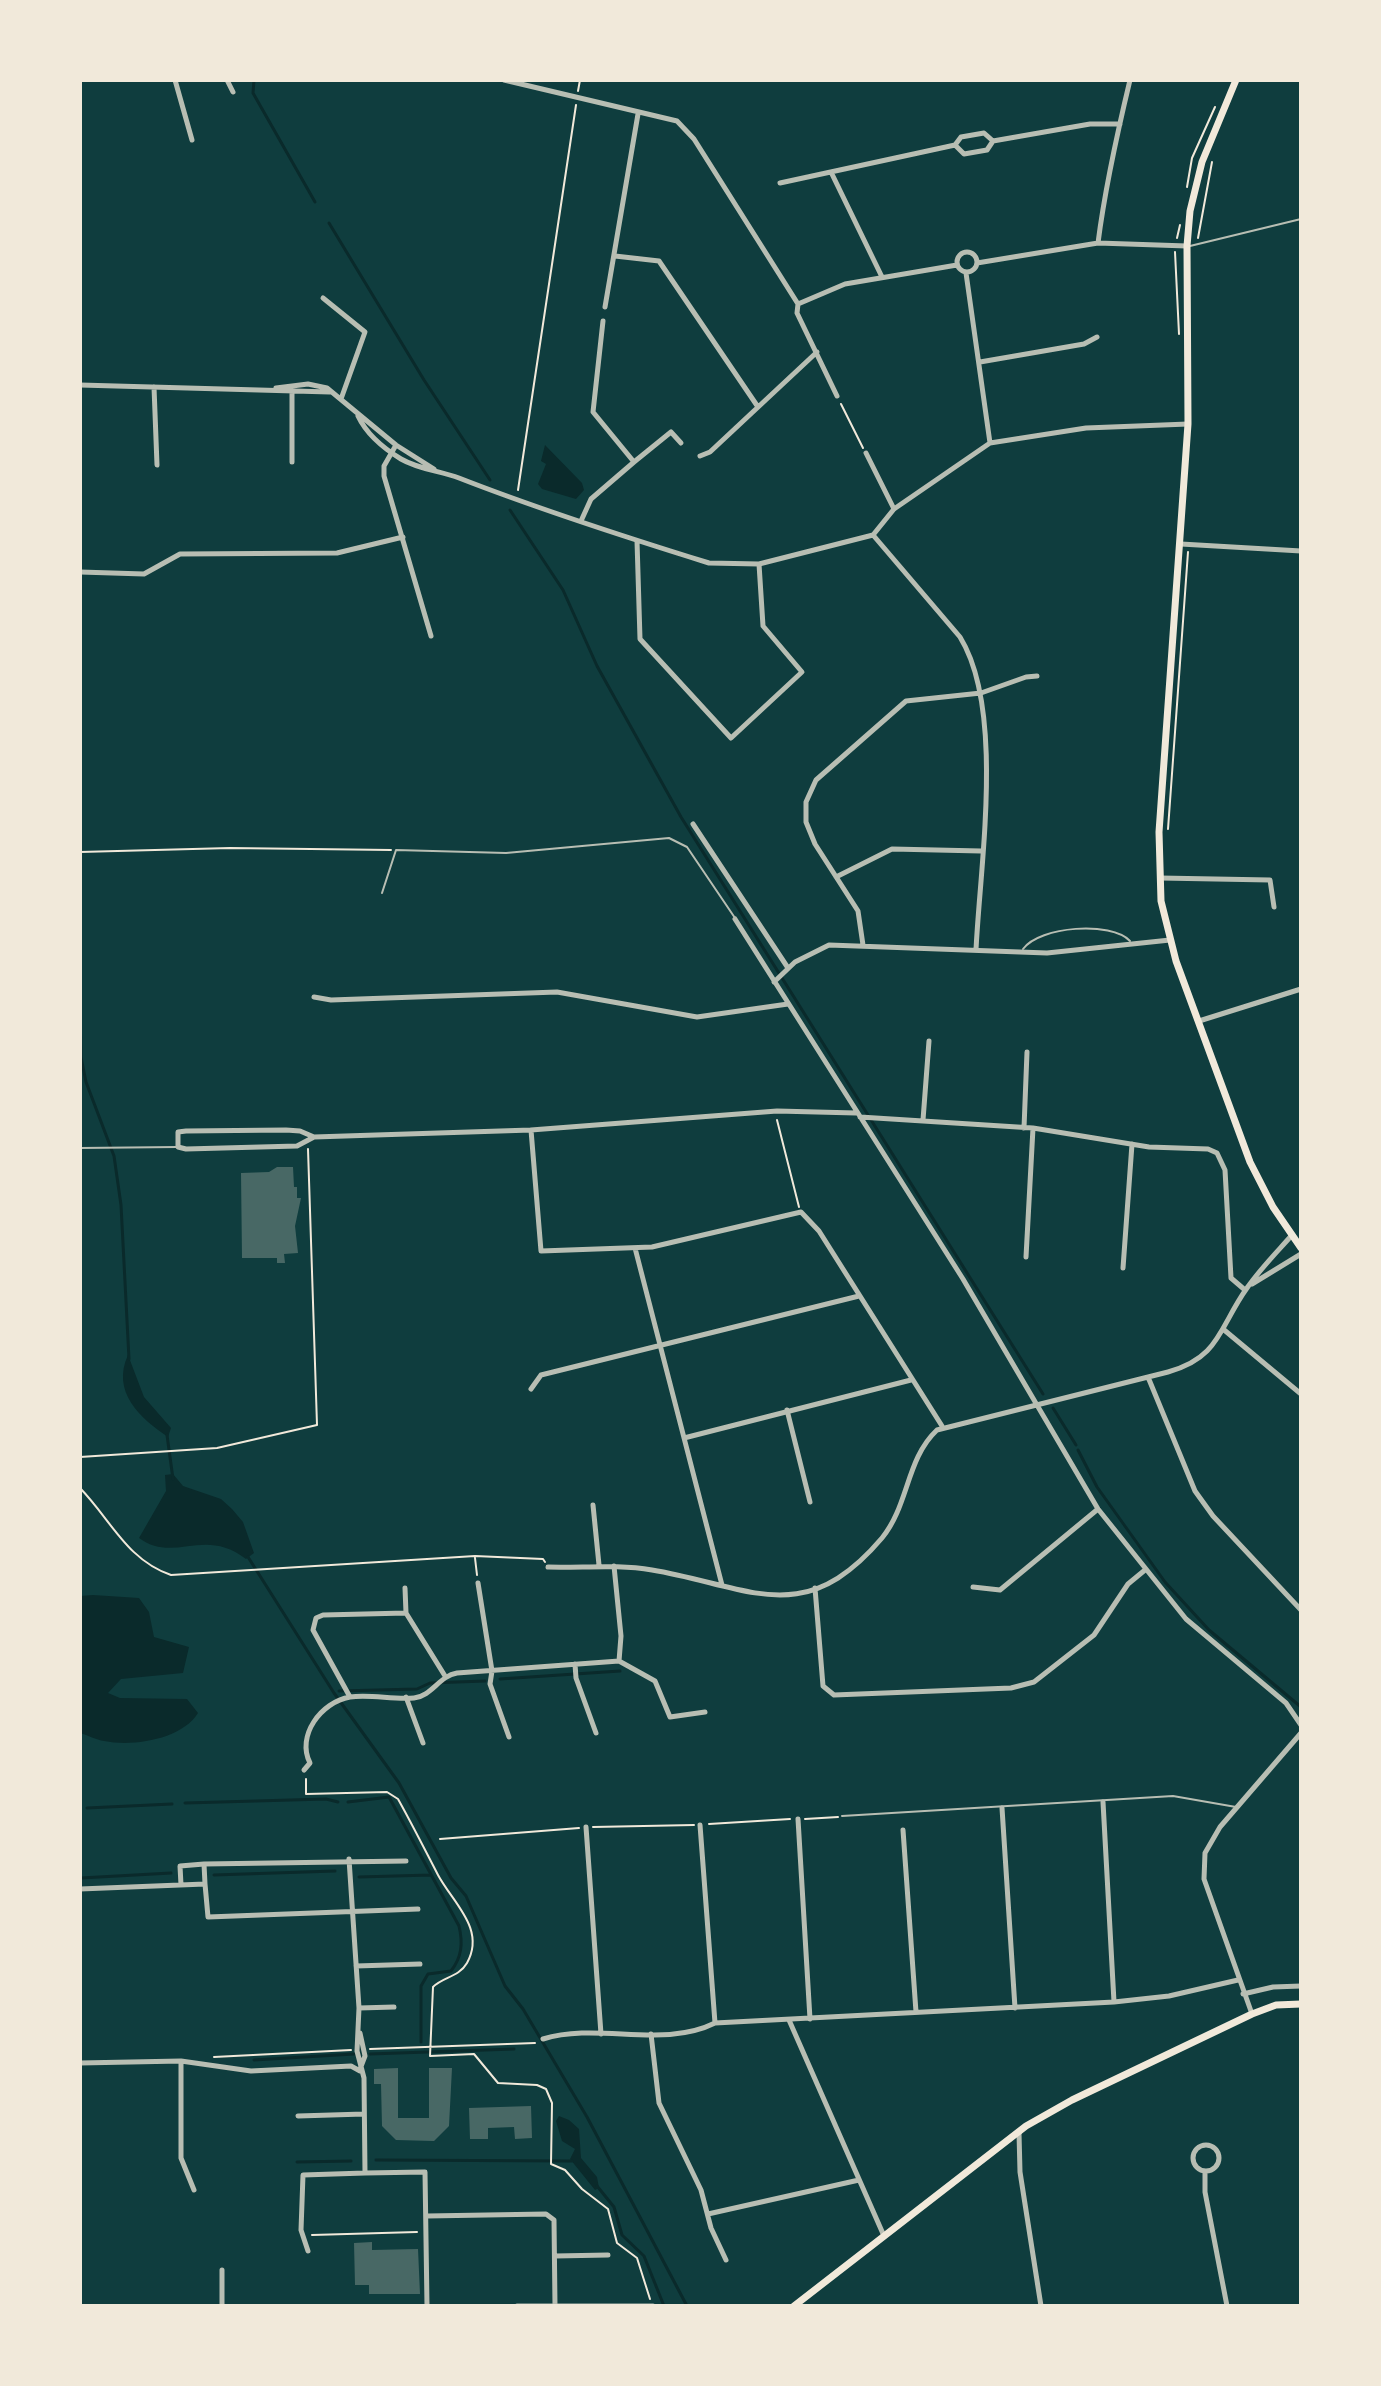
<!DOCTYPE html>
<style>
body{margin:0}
#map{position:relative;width:1381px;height:2386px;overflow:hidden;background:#0f3d3e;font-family:Lato,sans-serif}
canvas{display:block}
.frame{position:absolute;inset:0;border:82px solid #f1e9da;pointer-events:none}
</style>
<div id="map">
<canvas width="1381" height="2386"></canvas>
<div class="frame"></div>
</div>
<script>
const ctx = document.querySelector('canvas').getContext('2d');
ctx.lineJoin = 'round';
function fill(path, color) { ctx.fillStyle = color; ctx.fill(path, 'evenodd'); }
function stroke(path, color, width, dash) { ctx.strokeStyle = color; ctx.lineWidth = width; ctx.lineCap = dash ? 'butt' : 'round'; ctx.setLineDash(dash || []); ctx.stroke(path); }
fill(new Path2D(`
 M 545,445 L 582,483 L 584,490 L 576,499 L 542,489 L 538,484 L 546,464 L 541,461 Z
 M 128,1355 L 144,1397 L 171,1428 L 168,1437 C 140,1418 111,1392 128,1355 Z
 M 173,1474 L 183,1486 L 221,1499 L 232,1509 L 243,1522 L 254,1553 L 246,1559 C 204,1526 174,1564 139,1538 L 166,1491 L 165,1475 Z
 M 93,1595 L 139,1598 L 149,1612 L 154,1637 L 189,1647 L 183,1673 L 121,1679 L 108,1693 L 120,1698 L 187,1699 L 198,1713 C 182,1739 134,1747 104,1741 C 96,1740 88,1735 80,1733 L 80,1596 Z
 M 559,2116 L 569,2120 L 579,2129 L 581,2158 L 597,2177 L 599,2188 L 595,2190 L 570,2159 L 575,2149 L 562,2141 L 556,2121 Z`), '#0a2a2b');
stroke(new Path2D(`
 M 254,80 L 253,93 L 315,202
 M 329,223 L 424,380 L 490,480
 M 510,510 L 563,590 L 597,666 L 681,817 L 1043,1394
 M 80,1009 L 81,1057 L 86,1082 L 114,1156 L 121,1205 L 129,1359
 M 1053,1408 L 1076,1445
 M 167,1435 L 173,1479
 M 1078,1450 L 1097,1487 L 1165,1582 L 1209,1630 L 1301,1707
 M 248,1557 L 334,1693 L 399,1783 L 451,1878 L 466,1896 L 505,1986 L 523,2009 L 587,2117 L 687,2306
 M 500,1679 L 620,1671
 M 339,1691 L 417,1689 L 430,1683 L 485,1681
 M 348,1802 L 389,1797 L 459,1926 C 463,1943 462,1957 451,1971 L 428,1974 L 421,1986 L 421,2042
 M 185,1803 L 326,1799 L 338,1802
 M 87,1808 L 172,1804
 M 214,1875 L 335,1871
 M 359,1877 L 431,1875
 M 81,1878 L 171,1873
 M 370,2054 L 514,2049
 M 254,2060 L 354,2054
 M 376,2160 L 572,2161
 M 297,2162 L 351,2161
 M 597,2186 L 614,2207 L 622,2235 L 644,2256 L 664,2306`), '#0a2a2b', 3);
fill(new Path2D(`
 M 277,1167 L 293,1167 L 294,1187 L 297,1187 L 297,1198 L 301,1198 L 295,1226 L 298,1253 L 284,1254 L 285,1263 L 277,1263 L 277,1258 L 242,1258 L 241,1173 L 269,1172 Z
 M 398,2068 L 398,2118 L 429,2118 L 429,2068 L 452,2068 L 449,2126 L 434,2141 L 396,2140 L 382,2126 L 381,2084 L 374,2084 L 374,2069 Z
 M 531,2106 L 532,2138 L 515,2139 L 514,2127 L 488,2128 L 488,2139 L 470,2139 L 469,2108 Z
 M 372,2242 L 372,2250 L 418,2249 L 420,2294 L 369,2294 L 369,2285 L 355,2285 L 354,2243 Z`), '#486865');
stroke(new Path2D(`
 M 578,91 L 580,80
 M 1187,187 L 1192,158 L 1215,107
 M 1177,238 L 1180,225
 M 1198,238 L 1212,162
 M 1175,252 L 1179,334
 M 841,404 L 863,448
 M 518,490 L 576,105
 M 1168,829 L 1188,552
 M 80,852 L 230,848 L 391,850
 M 777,1120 L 799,1207
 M 80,1457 L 217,1448 L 317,1425 L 308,1149
 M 80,1488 C 111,1520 127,1560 171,1575 L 475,1556 L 543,1559 L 545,1562
 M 475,1558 L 477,1575
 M 306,1779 L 306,1794 L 387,1792 L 398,1799 C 412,1824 425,1850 438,1875 C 453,1903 486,1929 467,1963 C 459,1977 443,1977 433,1987 L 430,2056 L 474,2054 L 498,2083 L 537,2085 L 546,2089 L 552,2103 L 551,2164 L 565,2170 L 582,2189 L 608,2209 L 617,2243 L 637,2258 L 650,2299
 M 805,1819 L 838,1817
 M 709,1824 L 790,1819
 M 593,1827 L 694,1825
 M 440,1839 L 579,1828
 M 370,2049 L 535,2043
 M 214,2057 L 351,2050
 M 312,2235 L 417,2232`), '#f1e9da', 2);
stroke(new Path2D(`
 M 1190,246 L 1301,219
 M 382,893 L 396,850 L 506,853 L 669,838 L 687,847 L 735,918
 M 1023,949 C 1040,926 1111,921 1130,941
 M 80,1148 L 177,1147
 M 842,1816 L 1173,1796 L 1236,1807`), '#b8beb3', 2);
stroke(new Path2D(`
 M 175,80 L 192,140
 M 227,80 L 233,92
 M 504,80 L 677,121 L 694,139 L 798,304 L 797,313 L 837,396
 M 955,145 L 964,154 L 987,150 L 993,141 L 1090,124 L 1120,124
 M 831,172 L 882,277
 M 780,183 L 955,145 L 961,137 L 984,133 L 993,141
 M 1098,243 C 1105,188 1117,134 1130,80
 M957 262a10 10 0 1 1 20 0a10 10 0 1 1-20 0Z
 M 615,256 L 659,261 L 758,407
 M 977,263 L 1098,243 L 1187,246
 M 966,273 L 990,443
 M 323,298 L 365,332 L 341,399
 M 798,304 L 845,284 L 957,265
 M 605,307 L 638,114
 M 980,362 L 1084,344 L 1097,337
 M 80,385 L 330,392
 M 154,387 L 157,465
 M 276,388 L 308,384 L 327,388 L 396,445 L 434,469
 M 292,390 L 292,462
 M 358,416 C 367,435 383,448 401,459 C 418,469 440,471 459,478 C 541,510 625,537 709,563 L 759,564 L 873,535 L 894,509 L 990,443 L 1086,428 L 1188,424
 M 396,445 L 384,466 L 384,476 L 431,636
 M 866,453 L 894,509
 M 700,456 L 710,452 L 817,352
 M 634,462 L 671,432 L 681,443
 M 581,521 L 591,499 L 634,462 L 593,412 L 603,321
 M 873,535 L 960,637 C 1005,710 980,864 976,950
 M 637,541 L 640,639 L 731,738 L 802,672 L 763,626 L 759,564
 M 1181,544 L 1301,551
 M 80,572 L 144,574 L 180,554 L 337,553 L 403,537
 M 693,824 L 788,968
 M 836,877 L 892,849 L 981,851
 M 1160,878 L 1270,880 L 1274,907
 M 735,919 L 963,1279 L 1098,1509 L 1186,1619 L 1286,1703 L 1301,1725
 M 863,945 L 858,911 L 815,844 L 806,822 L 806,802 L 816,780 L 906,701 L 981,693 L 1026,677 L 1037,676
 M 774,982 L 795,962 L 829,945 L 1047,953 L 1170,940
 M 314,997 L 331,1000 L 557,992 L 697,1017 L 788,1004
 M 1199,1021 L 1301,989
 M 860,1117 L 1033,1128 L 1149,1147 L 1208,1149 L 1217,1153 L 1225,1170 L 1231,1278 L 1245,1290
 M 923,1120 L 929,1041
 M 1024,1128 L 1027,1052
 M 531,1130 L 541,1251 L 652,1247 L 801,1212 L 819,1231 L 942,1426
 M 314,1137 L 297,1146 L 186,1149 L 178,1147 L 178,1132 L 186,1131 L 286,1130 L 300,1131 L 314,1137 L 531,1130 L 777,1111 L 856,1113
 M 635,1248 L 722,1585
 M 1026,1257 L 1033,1128
 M 1123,1268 L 1132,1144
 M 1252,1284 L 1301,1254
 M 1223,1329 L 1301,1394
 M 1148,1377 L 1195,1491 L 1213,1516 L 1301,1610
 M 531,1389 L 541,1375 L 859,1296
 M 787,1410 L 810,1502
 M 684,1438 L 911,1380
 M 593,1505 L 599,1565
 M 548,1567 C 583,1568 617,1564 652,1570 C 749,1586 803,1631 882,1538 C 909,1505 906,1459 937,1430 L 1168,1372 C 1220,1358 1219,1327 1247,1288 C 1260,1269 1277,1252 1292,1235
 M 478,1583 L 492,1671 L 490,1684 L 509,1737
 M 973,1587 L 1000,1590 L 1098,1509
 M 405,1588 L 406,1613
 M 815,1588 L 823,1686 L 834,1695 L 1011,1688 L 1034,1682 L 1094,1635 L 1128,1584 L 1145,1570
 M 619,1661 L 655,1681 L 670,1717 L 705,1712
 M 575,1664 L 576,1678 L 596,1733
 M 350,1697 L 313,1630 L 316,1618 L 323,1615 L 406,1613 L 445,1676
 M 406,1697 L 423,1743
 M 304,1770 L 310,1763 C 296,1736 321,1702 350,1697 C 371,1694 393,1700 414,1698 C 432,1696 439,1676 457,1673 L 619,1661 L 621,1636 L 614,1566
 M 1103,1802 L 1114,2002
 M 1002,1808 L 1015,2008
 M 798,1819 L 810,2019
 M 700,1825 L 715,2023
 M 586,1827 L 601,2034
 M 903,1830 L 916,2012
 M 349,1859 L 359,2008 L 357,2051 L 364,2078 L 365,2173 L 425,2172 L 427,2306
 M 205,1884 L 208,1917 L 418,1909
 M 181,1885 L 180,1866 L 204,1864
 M 80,1889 L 205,1884 L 204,1864 L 406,1861
 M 356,1966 L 420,1964
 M 1243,1994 L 1273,1987 L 1301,1986
 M 359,2008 L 394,2007
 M 1252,2014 L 1204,1879 L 1205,1853 L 1220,1827 L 1301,1733
 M 789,2020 L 884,2236
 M 360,2033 L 365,2056 L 360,2069
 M 651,2034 L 659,2103 L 701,2190 L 711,2228 L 726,2260
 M 543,2039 C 598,2022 663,2049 715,2023 L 1114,2002 L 1169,1996 L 1238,1980
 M 181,2061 L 181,2158 L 194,2190
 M 80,2063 L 181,2061 L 251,2071 L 351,2066 L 360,2071
 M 298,2116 L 364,2114
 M 1019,2133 L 1020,2172 L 1041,2306
 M1193 2158a13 13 0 1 1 26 0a13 13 0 1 1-26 0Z
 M 1205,2172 L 1205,2192 L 1227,2306
 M 708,2214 L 859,2180
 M 427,2216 L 546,2214 L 554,2220 L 555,2306
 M 308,2251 L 301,2230 L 303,2175 L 365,2173
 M 555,2256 L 608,2255
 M 222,2306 L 222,2270
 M 517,2306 L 653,2306`), '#b8beb3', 5);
stroke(new Path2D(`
 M 1236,80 L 1202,162 L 1190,211 L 1187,246 L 1188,424 L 1159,832 L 1161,901 L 1176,961 L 1250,1162 L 1273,1207 L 1301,1248
 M 794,2306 L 1026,2126 L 1072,2100 L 1252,2014 L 1276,2005 L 1301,2004`), '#f1e9da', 7);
</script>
